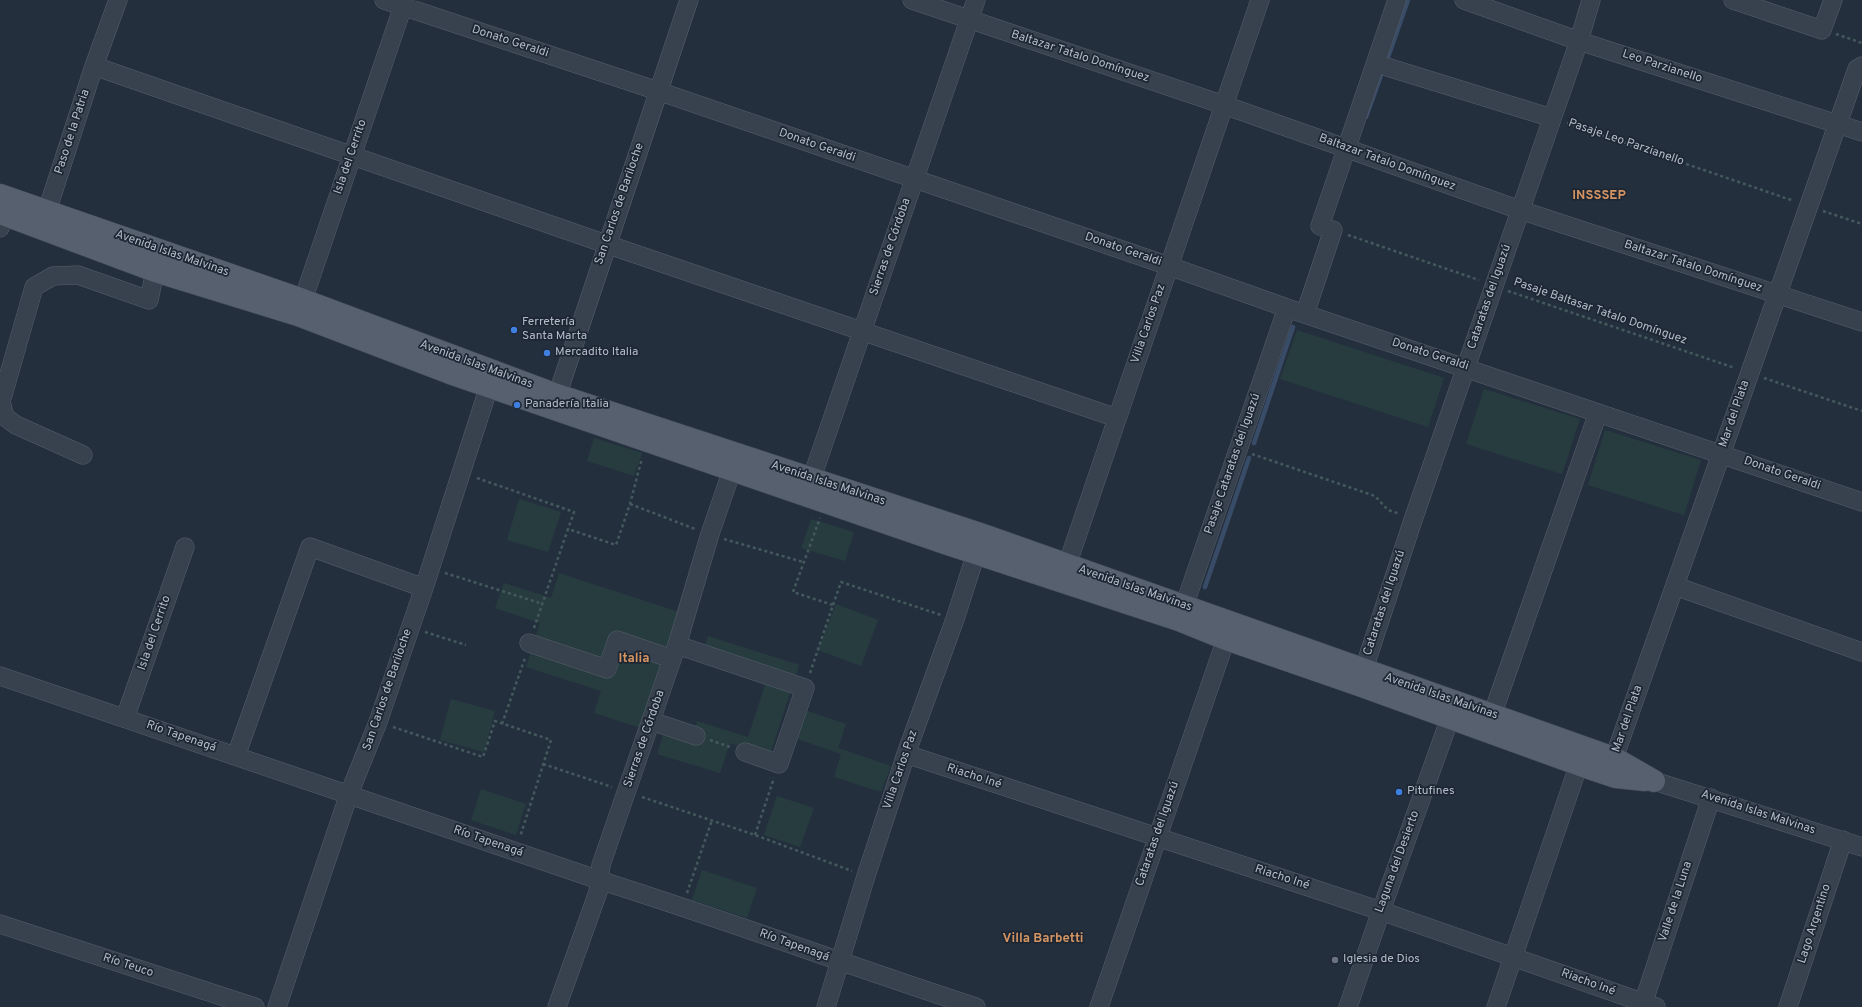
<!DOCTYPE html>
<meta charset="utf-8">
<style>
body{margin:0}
canvas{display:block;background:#242f3e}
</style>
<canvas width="1862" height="1007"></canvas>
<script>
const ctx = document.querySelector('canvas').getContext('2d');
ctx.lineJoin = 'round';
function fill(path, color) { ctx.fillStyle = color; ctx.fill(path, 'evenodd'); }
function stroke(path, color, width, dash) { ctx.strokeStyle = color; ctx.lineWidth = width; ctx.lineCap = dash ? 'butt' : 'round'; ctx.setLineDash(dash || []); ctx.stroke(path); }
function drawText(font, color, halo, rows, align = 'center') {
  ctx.font = font + ' Overpass,sans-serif'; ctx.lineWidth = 3.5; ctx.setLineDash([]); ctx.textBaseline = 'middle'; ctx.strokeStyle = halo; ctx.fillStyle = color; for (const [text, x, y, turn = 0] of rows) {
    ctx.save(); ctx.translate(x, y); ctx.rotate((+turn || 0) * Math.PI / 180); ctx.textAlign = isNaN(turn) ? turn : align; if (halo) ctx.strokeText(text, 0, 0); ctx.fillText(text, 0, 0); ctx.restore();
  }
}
fill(new Path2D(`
 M 1297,330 L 1444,378 L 1428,427 L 1280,379 Z
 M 1484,389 L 1580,419 L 1562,474 L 1466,444 Z
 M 1605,430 L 1701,460 L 1684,515 L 1588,485 Z
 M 594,438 L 642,453 L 634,476 L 587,461 Z
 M 519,499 L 561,512 L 548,552 L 507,540 Z
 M 811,519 L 854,532 L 845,561 L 801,548 Z
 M 559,573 L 679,612 L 641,728 L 594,713 L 601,691 L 526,667 L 540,623 L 495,608 L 504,583 L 551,598 Z
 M 836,604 L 878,620 L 861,666 L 818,650 Z
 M 708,636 L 799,665 L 770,755 L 730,743 L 720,773 L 657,754 L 663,735 L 690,744 L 697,721 L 748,737 L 770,670 L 704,648 Z
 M 451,699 L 495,711 L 484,752 L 440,740 Z
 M 805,710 L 846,724 L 838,748 L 891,766 L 881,792 L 834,777 L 841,754 L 795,738 Z
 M 481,789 L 526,804 L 516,835 L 471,820 Z
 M 777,796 L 814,808 L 800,847 L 764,835 Z
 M 702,870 L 757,888 L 747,918 L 692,900 Z`), '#263c3f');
stroke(new Path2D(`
 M 1386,63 L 1408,0
 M 1366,117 L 1383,70
 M 1254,443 L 1293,327
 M 1205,587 L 1249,458`), '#394c67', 4.5);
const minor = new Path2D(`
 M 384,0 L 658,91 L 1169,266 L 1287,308 L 1862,502
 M 912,0 L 1224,105 L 1520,210 L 1862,322
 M 1464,0 L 1579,41 L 1862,132
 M 1733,0 L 1822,30 L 1833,0
 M 94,66 L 606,244 L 1117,418
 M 1387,67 L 1552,118
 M 1320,226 L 1397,0
 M 0,228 L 5,214 L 47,211 L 94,66 L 118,0
 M 299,312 L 405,0
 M 1305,314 L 1333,230
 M 553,408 L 689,0
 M 83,455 L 16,425 L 5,417 L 1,402 L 34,287 L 53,276 L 78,275 L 149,300 L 155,271
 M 807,492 L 976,0
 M 1063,577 L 1260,0
 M 1675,586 L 1862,652
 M 1180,618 L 1287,308
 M 529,643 L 607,669 L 617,640 L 672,659
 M 677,645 L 805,688 L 779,764 L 745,752
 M 0,676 L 599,880 C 726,920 850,966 976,1007
 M 1360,681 L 1413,520 L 1579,41 L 1591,0
 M 125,718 L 185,547
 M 651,721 L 696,736
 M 1488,727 L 1598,413
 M 906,754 L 1381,911 L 1656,1007
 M 236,756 L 310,547 L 424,588
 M 1614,758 L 1857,69 L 1862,66
 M 1654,781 L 1862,847
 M 0,924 L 255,1007
 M 277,1007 L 349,794 L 378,722 L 424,588 L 493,374
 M 557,1007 L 598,892 L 601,865 L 677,645 L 710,534 L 732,470
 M 826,1007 L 866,876 L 906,754 L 955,619 L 980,541
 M 1099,1007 L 1226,639
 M 1348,1007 L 1381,911 L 1450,718
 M 1496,1007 L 1583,752
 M 1642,1007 L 1711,798
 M 1788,1007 L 1843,840`);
const major = new Path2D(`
 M 0,195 L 303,300 L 557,395 L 983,535 L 1493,715 L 1614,758 L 1654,781
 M 0,213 L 155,271 L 298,315 L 450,373 L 945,543 L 1179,620 L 1226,639 L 1359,685 L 1580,765 L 1616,777 L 1645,780`);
stroke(minor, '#565f6c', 19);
stroke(major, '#414a57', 23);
stroke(new Path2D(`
 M 1836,34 L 1862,43
 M 1567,123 L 1794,201
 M 1823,211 L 1862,224
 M 1348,235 L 1479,280
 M 1508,291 L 1735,368
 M 1764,378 L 1862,411
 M 1252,454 L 1375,496 L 1388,510 L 1400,514
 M 477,478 L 574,512 L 568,529
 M 630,504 L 695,529
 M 724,539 L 803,562
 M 445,573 L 543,604
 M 833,605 L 841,582 L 941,615
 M 534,628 L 568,529 L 616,545 L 630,504 L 642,458
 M 425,632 L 466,645
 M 810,673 L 833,605 L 793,592 L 820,518
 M 502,724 L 525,658
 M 393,727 L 483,757 L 495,721 L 551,740 L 520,837
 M 710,740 L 730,747
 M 543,764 L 612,787
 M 642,797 L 755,835 L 852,871
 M 755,835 L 774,778
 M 687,893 L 712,820`), '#44595c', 2.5, [3, 3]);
stroke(minor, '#38414e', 18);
stroke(major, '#56606e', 22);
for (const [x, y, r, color] of [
 [514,330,4,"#3f7fe0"],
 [547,353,4,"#3f7fe0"],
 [517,405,4,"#3f7fe0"],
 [1399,792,4,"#3f7fe0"],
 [1335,960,4,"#6b7280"]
]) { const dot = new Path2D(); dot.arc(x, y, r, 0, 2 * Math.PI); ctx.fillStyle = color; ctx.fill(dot); stroke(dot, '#1d2633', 1.5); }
drawText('12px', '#b4bcc9', '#1d2633', [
 ["Donato Geraldi",510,42,18],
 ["Baltazar Tatalo Domínguez",1080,57,18],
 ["Leo Parzianello",1662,67,18],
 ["Paso de la Patria",73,132,-72],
 ["Pasaje Leo Parzianello",1626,143,19],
 ["Donato Geraldi",817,146,19],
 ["Isla del Cerrito",351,157,-71],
 ["Baltazar Tatalo Domínguez",1387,163,20],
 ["San Carlos de Bariloche",620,204,-71],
 ["Sierras de Córdoba",891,247,-71],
 ["Donato Geraldi",1123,250,19],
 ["Avenida Islas Malvinas",172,254,19],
 ["Baltazar Tatalo Domínguez",1693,267,18],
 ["Cataratas del Iguazú",1490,297,-71],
 ["Pasaje Baltasar Tatalo Domínguez",1600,312,19],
 ["Villa Carlos Paz",1149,324,-71],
 ["Donato Geraldi",1430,355,18],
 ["Avenida Islas Malvinas",476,365,20],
 ["Mar del Plata",1735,414,-71],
 ["Pasaje Cataratas del Iguazú",1233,464,-71],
 ["Donato Geraldi",1782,474,19],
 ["Avenida Islas Malvinas",828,484,18],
 ["Avenida Islas Malvinas",1135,589,19],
 ["Cataratas del Iguazú",1385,603,-72],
 ["Isla del Cerrito",155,633,-71],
 ["San Carlos de Bariloche",388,690,-71],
 ["Avenida Islas Malvinas",1441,697,19],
 ["Mar del Plata",1628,719,-71],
 ["Río Tapenagá",181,737,19],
 ["Sierras de Córdoba",645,739,-71],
 ["Villa Carlos Paz",901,770,-71],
 ["Riacho Iné",974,777,18],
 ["Avenida Islas Malvinas",1758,813,18],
 ["Cataratas del Iguazú",1158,834,-71],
 ["Río Tapenagá",488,842,19],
 ["Laguna del Desierto",1398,862,-70],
 ["Riacho Iné",1282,878,18],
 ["Valle de la Luna",1676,902,-72],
 ["Lago Argentino",1815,924,-72],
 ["Río Tapenagá",794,946,20],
 ["Río Teuco",128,966,18],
 ["Riacho Iné",1588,983,20]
]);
drawText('12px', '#b4bcc9', '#1d2633', [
 ["Ferretería",522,323],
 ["Santa Marta",522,337],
 ["Mercadito Italia",555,353],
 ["Panadería Italia",525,405],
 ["Pitufines",1407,792],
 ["Iglesia de Dios",1343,960]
], 'left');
drawText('bold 13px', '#d59563', '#1d2633', [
 ["INSSSEP",1599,196],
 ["Italia",634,659],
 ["Villa Barbetti",1043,939]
]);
</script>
